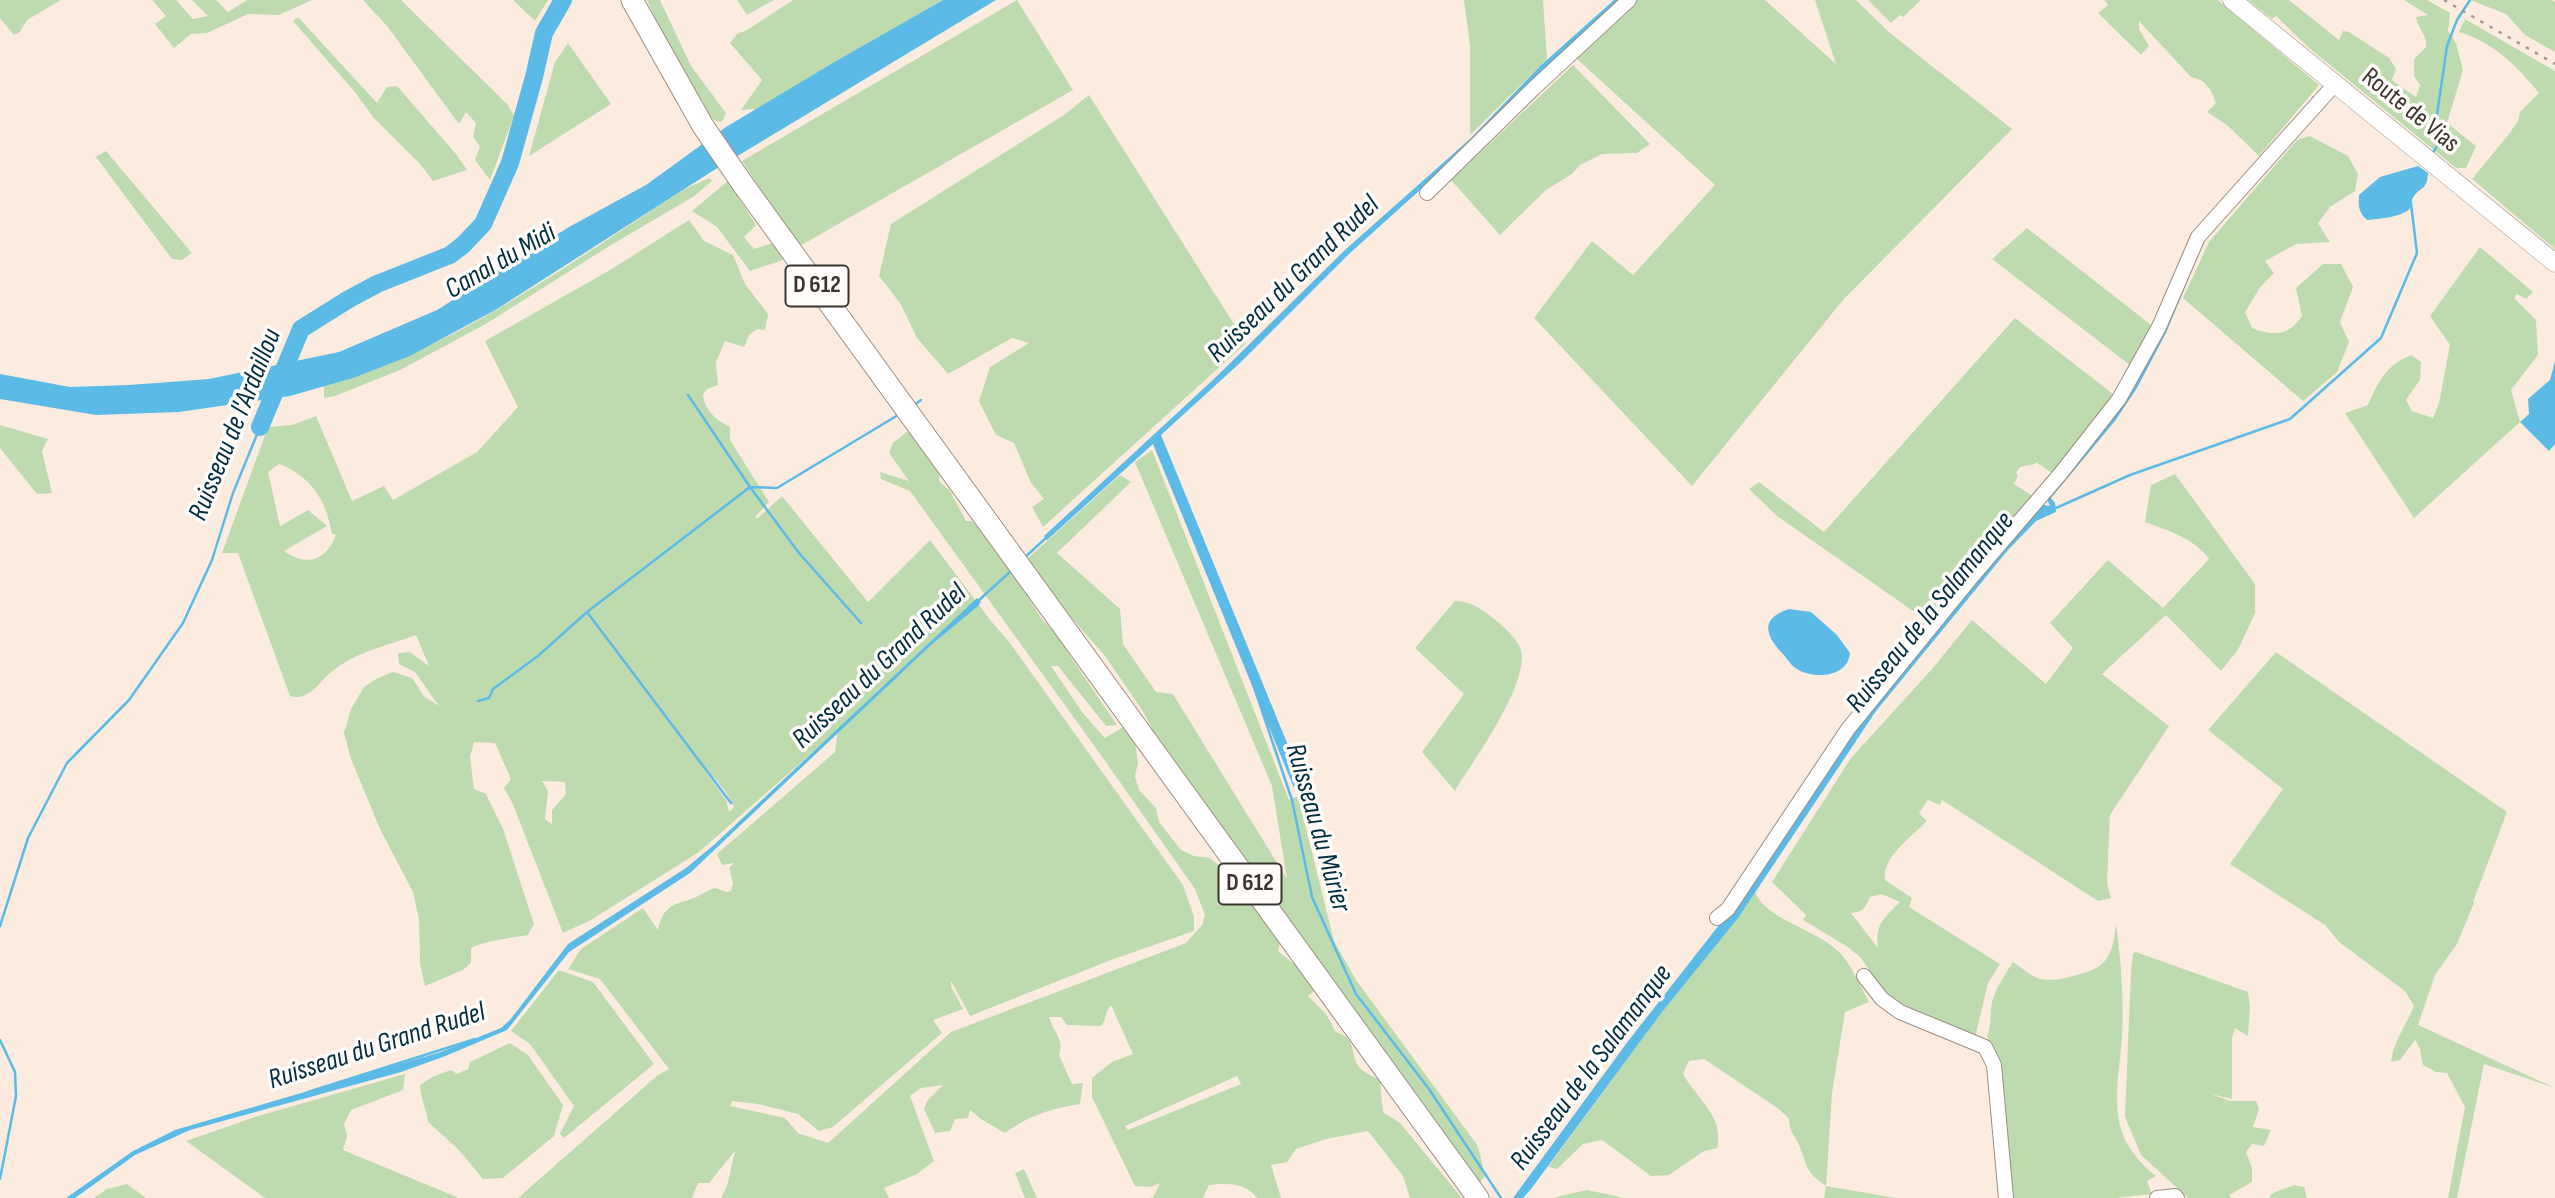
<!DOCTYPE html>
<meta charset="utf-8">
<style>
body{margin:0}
canvas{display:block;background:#fcecdf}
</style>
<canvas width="2555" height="1198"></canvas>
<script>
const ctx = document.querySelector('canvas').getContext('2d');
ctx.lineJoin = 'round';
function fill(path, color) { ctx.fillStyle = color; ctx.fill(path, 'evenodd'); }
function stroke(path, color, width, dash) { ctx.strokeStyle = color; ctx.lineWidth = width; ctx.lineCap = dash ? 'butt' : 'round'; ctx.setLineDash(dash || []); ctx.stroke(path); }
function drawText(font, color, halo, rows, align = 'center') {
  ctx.font = font + ' "Sofia Sans Condensed",sans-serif'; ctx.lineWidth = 7; ctx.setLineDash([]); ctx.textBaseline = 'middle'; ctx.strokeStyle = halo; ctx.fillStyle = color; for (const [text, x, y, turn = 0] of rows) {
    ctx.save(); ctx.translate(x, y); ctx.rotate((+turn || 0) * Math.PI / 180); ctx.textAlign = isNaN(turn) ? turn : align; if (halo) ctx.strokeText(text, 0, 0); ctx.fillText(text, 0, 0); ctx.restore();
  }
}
fill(new Path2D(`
 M 0,0 L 61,0 L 27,20 L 20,32 L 14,35 L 0,18 Z
 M 152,0 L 176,0 L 193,19 L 208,16 L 192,0 L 216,0 L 228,12 L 247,0 L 312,0 L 279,15 L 248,14 L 207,33 L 191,34 L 174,48 L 155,24 L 166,16 Z
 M 363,0 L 401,0 L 508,105 L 514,116 L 490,180 L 475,160 L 480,146 L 473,137 L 476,123 L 466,112 L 459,124 L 387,26 Z
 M 513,0 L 548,0 L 535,21 Z
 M 647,0 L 660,0 L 691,66 L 726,113 L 722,122 L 713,120 L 656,20 Z
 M 737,0 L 774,0 L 747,15 Z
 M 793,0 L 943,0 L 836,61 L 758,109 L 741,110 L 762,80 L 730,43 L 737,34 L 747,30 Z
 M 1017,0 L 1073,90 L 798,247 L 742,161 Z
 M 1464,0 L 1543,0 L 1547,59 L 1470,135 L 1470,46 Z
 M 1636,0 L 1765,0 L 1836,64 L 1815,0 L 1856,0 L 1890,33 L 2012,129 L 1843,300 L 1692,486 L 1534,318 L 1592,241 L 1633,275 L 1715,185 L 1577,59 Z
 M 1868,0 L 1921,0 L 1903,17 L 1900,15 L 1891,23 Z
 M 2104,0 L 2218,0 L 2319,85 L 2259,156 L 2227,125 L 2207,112 L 2216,103 C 2211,89 2206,80 2191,77 L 2139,21 L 2139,29 L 2149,46 L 2141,55 L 2098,13 L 2108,5 Z
 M 2248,0 L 2289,0 L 2339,40 L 2343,31 L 2349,32 L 2389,58 L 2396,69 L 2392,80 L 2416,97 L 2420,85 L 2414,76 L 2414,59 L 2426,47 C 2427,34 2418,29 2416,17 L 2428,15 L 2404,0 L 2427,0 L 2450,13 L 2448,31 L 2456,43 L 2463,70 L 2447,123 L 2476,146 L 2466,168 L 2456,168 L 2308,47 L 2276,16 L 2272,19 Z
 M 2470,0 L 2551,0 L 2555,2 L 2555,52 L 2525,35 L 2506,14 Z
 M 298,17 L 377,103 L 387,87 L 397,86 L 456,154 L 467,170 L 433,181 L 420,164 L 374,118 L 354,91 L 293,21 Z
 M 2465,19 L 2555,71 L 2555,249 L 2472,179 L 2509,134 L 2518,121 L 2520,112 L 2539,93 C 2517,66 2493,42 2459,32 Z
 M 568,43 L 611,104 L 529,156 L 555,62 Z
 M 1573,65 L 1650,144 L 1637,153 L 1602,154 L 1580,165 L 1572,174 L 1546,190 L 1500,235 L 1451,180 Z
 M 1089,95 L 1246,343 L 1043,527 L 1032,507 L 1044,499 L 1031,483 L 1014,443 L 996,435 L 979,401 L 990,367 L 1029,343 L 1012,338 L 948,374 L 917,338 L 900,303 L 879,276 L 891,224 L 1064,115 Z
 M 2310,136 L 2348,156 L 2358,174 L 2355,191 L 2330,207 L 2318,223 L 2330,242 L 2296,244 L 2265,261 L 2274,273 L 2261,286 L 2245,312 L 2252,328 C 2273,336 2288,337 2302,316 L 2296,288 L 2323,264 L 2341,264 L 2353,287 L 2340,322 L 2349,342 L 2337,372 L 2303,401 L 2183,298 L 2209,242 L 2297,140 Z
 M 106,151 L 192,253 L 182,260 L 172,259 L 96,157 Z
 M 709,178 L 712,181 L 693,197 L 611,245 L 484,325 L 400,370 L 335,396 L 324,398 L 324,386 C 457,349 570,262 685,189 Z
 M 728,181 L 756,225 L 744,237 L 754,249 L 773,243 L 783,260 L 750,271 L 717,227 L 692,211 Z
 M 689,220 L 704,241 L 733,255 L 745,284 L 768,314 L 765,330 L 757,329 L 749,335 L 744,347 L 725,341 L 716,362 L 718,385 L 707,389 L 703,395 C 705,411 716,420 730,427 L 730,440 L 769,502 L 755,517 L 758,518 L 782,496 L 868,602 L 930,540 L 991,621 L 1010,643 L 1183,885 L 1194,917 L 1194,931 L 1111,960 L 970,1016 L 951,981 L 951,986 L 963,1009 L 933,1020 L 942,1033 L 833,1127 L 819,1131 L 798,1114 L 758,1104 L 732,1101 L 730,1106 L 785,1118 L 798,1133 L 828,1143 L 951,1032 L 1186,943 L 1202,925 L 1205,915 L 1195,889 L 1098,751 L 910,491 L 881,479 L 880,472 L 909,481 L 889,453 L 893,443 L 910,429 L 940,469 L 939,481 L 950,491 L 966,521 L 972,521 L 988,538 L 1010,568 L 1041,618 L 1061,640 L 1070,656 L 1117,725 L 1106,726 L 1058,666 L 1051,666 L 1082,712 L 1105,738 L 1123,727 L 1134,735 L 1138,763 L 1135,776 L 1139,790 L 1156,808 L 1159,822 L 1181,850 L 1194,856 L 1210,858 L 1226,871 L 1281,939 L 1278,951 L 1300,969 L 1316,990 L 1308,996 L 1326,1014 L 1336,1032 C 1359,1039 1348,1054 1360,1068 C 1365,1073 1374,1077 1380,1080 L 1383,1112 L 1400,1123 L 1462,1198 L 1410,1198 L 1403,1176 L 1368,1131 L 1326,1139 L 1296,1149 L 1287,1162 L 1271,1165 L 1281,1198 L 1257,1198 C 1246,1182 1226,1183 1209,1185 L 1203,1198 L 1148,1198 L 1153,1197 L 1160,1183 L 1151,1187 L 1135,1186 L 1092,1097 L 1092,1078 L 1112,1062 L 1133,1054 L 1111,1005 C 1104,1012 1107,1020 1101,1026 L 1067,1025 L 1061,1017 L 1049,1017 C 1053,1031 1065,1040 1059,1055 L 1072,1084 L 1083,1083 L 1080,1104 C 1050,1109 1030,1115 1005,1133 L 981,1119 L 970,1110 L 968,1118 L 955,1119 L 950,1131 L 935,1133 L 924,1109 L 927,1101 L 943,1085 L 921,1088 L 910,1096 L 934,1161 L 917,1174 L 884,1188 L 889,1198 L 721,1198 L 727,1186 L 735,1151 L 709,1183 L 698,1183 L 692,1198 L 518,1198 L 658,1075 L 669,1069 L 600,979 L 568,969 L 581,949 L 643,908 L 658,930 C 664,900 679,906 700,895 C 714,889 711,885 726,892 L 731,891 L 733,883 L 729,868 L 734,863 L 722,865 L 717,854 L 835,752 L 838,730 L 699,852 L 591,920 L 563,933 L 512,802 L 504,788 L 511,779 L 495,743 L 474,742 L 470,757 L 474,789 L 486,794 L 503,829 L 534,924 L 528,935 C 515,937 481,942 471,948 L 471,963 L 463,970 L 425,986 L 420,964 L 419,919 L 413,892 L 380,829 L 351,759 L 344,733 L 351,709 L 364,687 L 376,679 L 393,672 L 412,678 L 424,696 L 439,706 L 415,672 L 399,664 L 398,653 L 410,652 L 429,666 L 416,635 C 386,646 355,652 330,673 C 317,684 310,701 290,696 L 238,553 L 222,553 L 268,427 L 292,425 L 316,416 L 352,501 L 384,486 L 393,500 L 477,452 L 518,407 L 485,341 L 610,270 ZM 279,464 C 312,477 326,500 332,534 L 336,535 C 326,561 307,567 284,551 L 327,526 L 308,510 L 280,526 L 268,472 ZM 705,767 L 726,792 L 734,807 L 729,812 L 726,800 L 704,770 ZM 542,781 L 565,782 L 566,794 L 552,810 L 552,824 L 545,819 L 548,791 ZM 1237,1076 L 1241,1084 L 1128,1130 L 1125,1126 Z
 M 2027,228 L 2155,328 L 2131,366 L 1992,259 Z
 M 2480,247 L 2533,292 L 2526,299 L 2517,294 L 2514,298 L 2536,320 L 2538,355 L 2511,390 L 2520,422 L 2414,518 L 2345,413 L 2368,405 C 2378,382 2386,365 2411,355 L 2421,362 L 2420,380 L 2406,400 L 2412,411 L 2433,418 L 2439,403 L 2450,345 L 2430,316 Z
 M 2015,318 L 2113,394 L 2056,476 L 2036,462 L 2035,464 L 2020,467 L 2016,473 L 2018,476 L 2014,484 L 2037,499 L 1926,620 L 1777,516 L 1749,489 L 1759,482 L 1824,532 Z
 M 0,425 L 48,439 L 42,451 L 52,493 L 37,494 L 0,448 Z
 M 1152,450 L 1289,800 L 1298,796 L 1334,941 L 1356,980 L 1478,1146 L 1485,1176 L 1478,1185 L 1153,731 L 1144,713 L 1105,656 L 1070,616 L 1027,559 L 1120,475 L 1131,482 L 1057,553 L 1120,609 L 1123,644 L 1156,692 L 1173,694 L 1287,879 L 1272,786 L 1135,462 Z
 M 2175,474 L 2255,584 L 2255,613 L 2238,650 L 2221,671 L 2166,615 L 2102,674 L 2169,726 L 2110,815 L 2107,883 L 2111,898 L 2098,901 L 1942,800 L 1940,805 L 1928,800 L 1919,813 L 1927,821 C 1912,837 1882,856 1885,880 L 1912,898 L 1909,907 L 2000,964 L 1988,983 L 1975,1038 L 1901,1007 L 1886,995 L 1861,958 L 1848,947 L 1803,920 L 1806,915 L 1772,882 L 1851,758 L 1932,669 L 1972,620 L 2046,684 L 2073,648 L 2050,623 L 2108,560 L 2163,608 L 2209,559 C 2194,538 2169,531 2145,522 L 2151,485 ZM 1882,894 L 1900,902 C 1884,918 1875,924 1878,948 L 1851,913 C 1863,912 1865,908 1870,897 Z
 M 1455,601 C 1473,601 1484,611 1498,622 C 1507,630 1522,643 1522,656 C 1522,695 1475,758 1455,791 L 1422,752 L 1464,694 L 1415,648 Z
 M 2276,652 L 2507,812 L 2473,902 L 2474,903 L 2457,944 L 2435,975 L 2418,1025 L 2555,1088 L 2484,1064 L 2457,1198 L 2448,1198 L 2465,1107 L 2447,1073 L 2436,1072 L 2423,1065 L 2420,1049 L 2415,1040 L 2400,1060 L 2391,1062 C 2393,1042 2406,1025 2414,1006 L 2405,991 L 2339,942 L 2325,925 L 2230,864 L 2283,789 L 2208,730 Z
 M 1755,892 C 1765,919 1817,930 1838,951 C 1852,964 1860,986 1869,1002 L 1845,1012 L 1832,1093 L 1826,1186 L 1896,1198 L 1824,1198 L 1826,1186 C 1804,1171 1808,1167 1799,1145 C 1794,1133 1790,1134 1789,1119 L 1779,1109 L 1704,1059 L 1689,1061 L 1683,1074 C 1697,1099 1725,1117 1717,1148 L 1704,1151 L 1669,1175 L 1651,1176 L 1602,1140 L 1583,1144 L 1557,1169 L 1548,1167 L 1663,1010 L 1724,935 Z
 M 2116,923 C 2121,961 2124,999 2122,1037 C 2120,1066 2113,1100 2121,1129 C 2126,1147 2142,1166 2156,1176 L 2147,1181 L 2152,1194 L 2115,1198 L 2011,1198 L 1993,1049 L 1987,1036 C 1991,1026 1990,1019 1991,1008 C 1993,992 2004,976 2013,962 C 2021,967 2031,977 2041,979 C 2051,981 2063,979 2073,976 C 2106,969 2113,957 2116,923 Z
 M 2136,952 L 2248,992 L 2250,1008 L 2248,1036 L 2235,1028 L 2232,1038 L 2232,1099 L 2211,1094 L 2230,1101 L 2256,1101 L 2259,1109 L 2253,1127 L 2271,1130 L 2264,1146 L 2252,1144 L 2246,1152 L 2252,1168 L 2252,1182 L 2229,1195 L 2231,1198 L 2188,1198 L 2141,1155 L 2125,1117 L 2131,972 L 2133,953 Z
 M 559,970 L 593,982 L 654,1064 L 564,1138 L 560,1134 L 574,1106 L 530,1044 L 511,1031 Z
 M 510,1043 L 528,1055 L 563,1105 L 554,1136 L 503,1178 L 483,1179 L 458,1149 L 428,1122 C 427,1109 420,1098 420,1085 L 434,1076 L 451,1070 L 457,1074 L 468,1069 L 470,1062 Z
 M 405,1074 L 403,1090 L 351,1110 L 344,1124 L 347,1136 L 343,1150 L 459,1198 L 265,1198 L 186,1141 L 258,1116 Z
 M 1024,1169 L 1037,1198 L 1025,1198 L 1015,1173 Z
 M 127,1184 L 146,1198 L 94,1198 L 107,1189 Z
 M 2294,1185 L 2304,1187 L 2307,1198 L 2269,1198 L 2273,1193 Z
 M 1587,1190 L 1625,1198 L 1552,1198 Z`), '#bedbaf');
fill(new Path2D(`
 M 943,0 L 996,0 L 711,172 L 497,309 L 410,356 L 353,378 L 290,396 L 179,412 L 96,415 L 0,399 L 0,374 L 70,387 L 129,385 L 209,379 L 339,352 L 437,310 L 569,227 L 646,185 L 726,127 L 836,61 Z
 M 1614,0 L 1619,0 L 1429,182 L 1350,253 L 1241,362 L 1161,435 L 1301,777 L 1294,788 L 1153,444 L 1047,540 L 1044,536 L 1216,377 L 1346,249 L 1471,138 L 1540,66 Z
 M 2312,96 L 2321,103 L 2205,239 L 2166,333 L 2137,388 L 2115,421 L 2051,498 L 2055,503 L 2056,512 L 2036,521 L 2008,550 L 1876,711 L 1738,918 L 1662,1012 L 1531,1189 L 1523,1198 L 1513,1198 L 1629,1040 L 1730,911 L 1839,744 L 2038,504 L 2050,506 L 2045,494 L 2113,412 L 2189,255 L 2312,100 Z
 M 2418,166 L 2428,173 C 2427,190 2422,186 2414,196 C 2409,203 2415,200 2411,207 C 2405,217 2378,219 2367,220 C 2359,213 2358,206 2359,195 L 2380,177 Z
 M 2555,361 L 2555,444 L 2549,451 L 2520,422 L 2529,414 L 2528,399 L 2550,380 Z
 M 977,598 L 981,602 L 978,606 L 931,645 L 690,873 L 569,952 L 507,1030 L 443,1057 L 401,1072 L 190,1130 L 135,1155 L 75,1198 L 66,1198 L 133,1151 L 175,1130 L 441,1052 L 501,1028 L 510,1020 L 568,944 L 686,868 L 715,844 Z
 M 1789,609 L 1811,612 L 1837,635 L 1850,653 C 1848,677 1815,680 1797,669 C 1791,666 1787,658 1782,653 C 1764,634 1761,618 1789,609 Z`), '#5bbae6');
stroke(new Path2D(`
 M 2432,154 L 2441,140 L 2436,121 L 2447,46 L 2457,20 L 2470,0
 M 688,395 L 750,487 L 799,553 L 861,623
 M 913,406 L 921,400
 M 2056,508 L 2130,475 L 2290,419 L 2381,338 L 2417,253 L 2411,204
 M 1023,559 L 1047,537
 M 977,602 L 1011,571
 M 587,612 L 731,803
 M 1252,681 L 1292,800 L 1312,897 L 1356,994 L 1429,1089 L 1501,1198
 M 478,701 L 489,698 L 493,689 L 538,656 L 587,612 L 750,487 L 777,488 L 898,415
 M 0,926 L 28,838 L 67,763 L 129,700 L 183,623 L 212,560 L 233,493 L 260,427
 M 0,1040 L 15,1072 L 16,1096 L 0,1179
 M 308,1092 L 475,1039`), '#5bbae6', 2.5);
stroke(new Path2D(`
 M 260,427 L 301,329 L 349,299 L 377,284 L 450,255 L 463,245 L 483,224 L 510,163 L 534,77 L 544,33 L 563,0`), '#5bbae6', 18);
const minor = new Path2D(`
 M 1427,193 L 1534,88 L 1629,0
 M 1717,918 L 1728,909 L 1848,729 L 1970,579 L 2061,473 L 2119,399 L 2159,327 L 2198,237 L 2335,84
 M 1864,976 L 1882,999 L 1900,1012 L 1985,1047 L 1994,1065 L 2006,1198
 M 2157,1198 L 2175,1196 L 2177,1198`);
const major = new Path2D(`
 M 2232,0 L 2555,263`);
const highway = new Path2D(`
 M 632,0 L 703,126 L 742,183 L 1478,1198`);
stroke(minor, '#9c8d81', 16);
stroke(major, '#9c8d81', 19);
stroke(highway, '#9c8d81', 23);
stroke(minor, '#fff', 14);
stroke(major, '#fff', 18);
stroke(highway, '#fff', 21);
stroke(new Path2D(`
 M 2444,0 L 2555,64`), '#a3978e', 2.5, [3.5, 7]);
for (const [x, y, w] of [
 [817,286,63],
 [1250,884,63]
]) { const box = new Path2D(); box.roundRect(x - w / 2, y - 20.5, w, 41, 5); ctx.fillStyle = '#fffcf9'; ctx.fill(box); stroke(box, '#3a342f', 2); }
drawText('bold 24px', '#3a342f', null, [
 ["D 612",817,286],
 ["D 612",1250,884]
]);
drawText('26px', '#3a342f', '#fffcf9', [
 ["Route de Vias",2410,111,39]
]);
drawText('italic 28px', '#012e40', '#fffcf9', [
 ["Canal du Midi",501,262,-30],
 ["Ruisseau du Grand Rudel",1294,280,-44],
 ["Ruisseau de l'Ardaillou",236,425,-68],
 ["Ruisseau de la Salamanque",1931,613,-51],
 ["Ruisseau du Grand Rudel",880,667,-43],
 ["Ruisseau du Mûrier",1317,828,74],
 ["Ruisseau du Grand Rudel",377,1047,-18],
 ["Ruisseau de la Salamanque",1592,1068,-53]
]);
</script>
